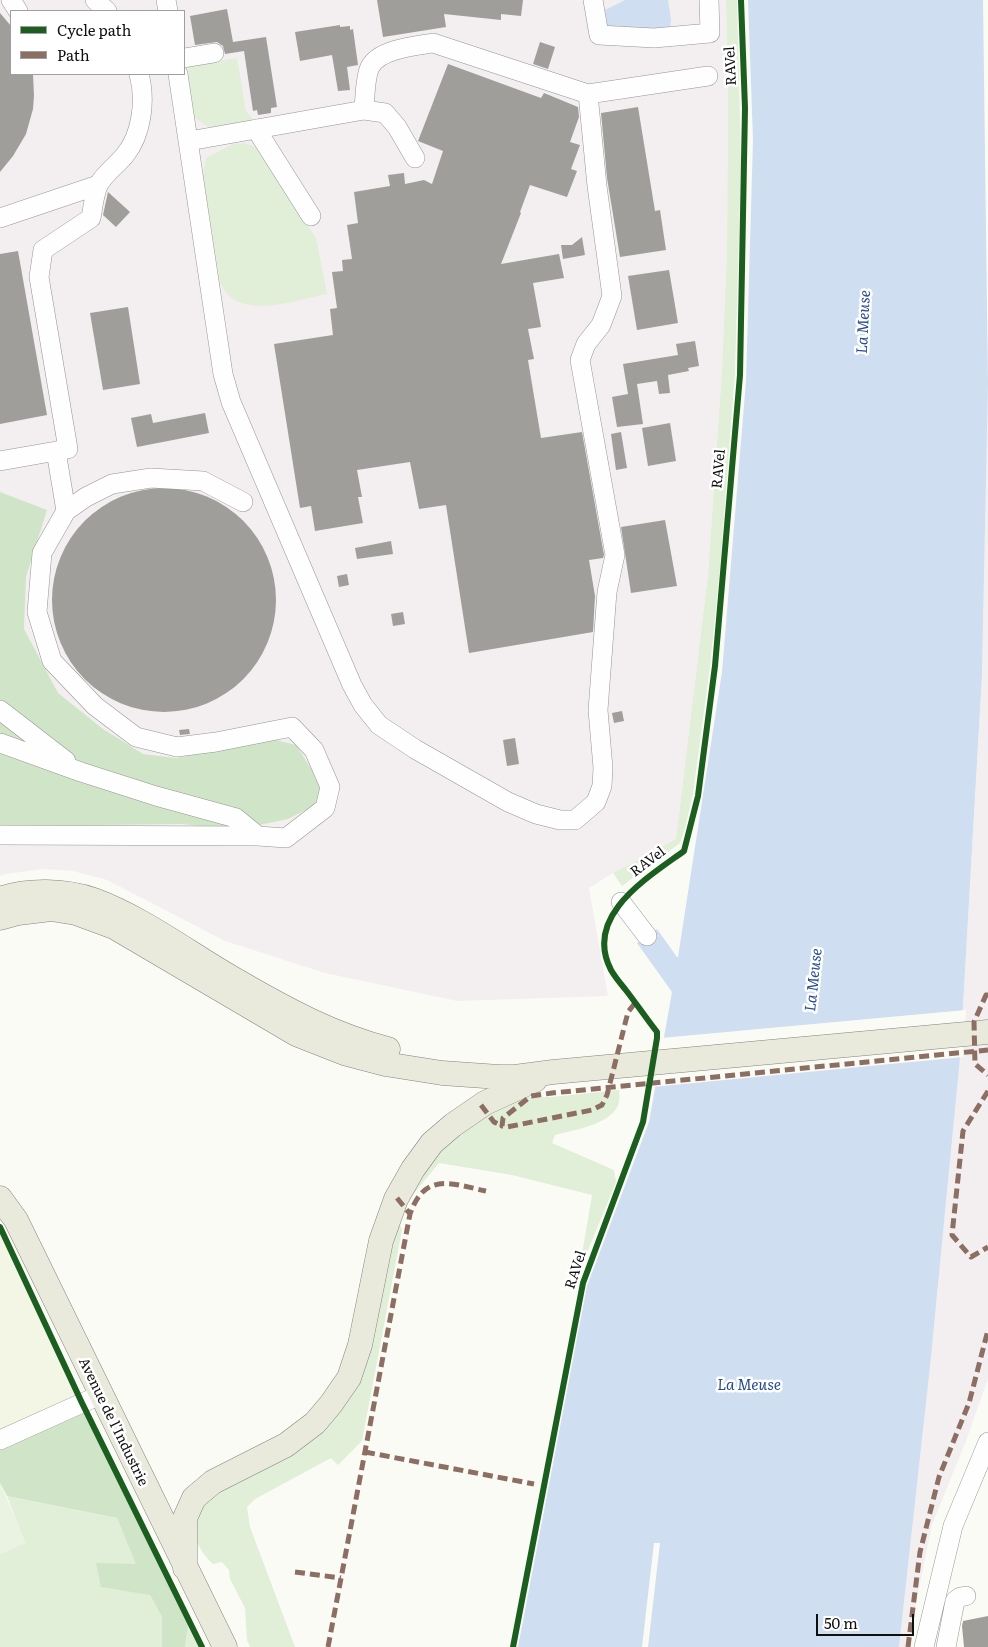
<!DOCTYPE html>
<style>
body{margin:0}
#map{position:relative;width:988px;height:1647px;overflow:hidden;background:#fbfbf5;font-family:Literata,serif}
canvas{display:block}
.legend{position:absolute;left:10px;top:10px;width:175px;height:65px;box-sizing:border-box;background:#fff;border:1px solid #9f9f9f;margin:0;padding:6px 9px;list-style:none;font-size:15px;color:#0f0f0f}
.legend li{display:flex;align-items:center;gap:10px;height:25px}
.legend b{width:25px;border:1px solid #9f9f9f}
.scale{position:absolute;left:816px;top:1614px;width:98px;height:22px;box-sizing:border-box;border:2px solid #0f0f0f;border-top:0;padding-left:6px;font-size:15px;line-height:18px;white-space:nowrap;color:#0f0f0f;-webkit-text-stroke:4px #fff;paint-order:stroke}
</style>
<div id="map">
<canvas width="988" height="1647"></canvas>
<ul class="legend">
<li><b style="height:6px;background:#1b5e20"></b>Cycle path</li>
<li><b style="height:6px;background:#8d6e63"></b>Path</li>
</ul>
<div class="scale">50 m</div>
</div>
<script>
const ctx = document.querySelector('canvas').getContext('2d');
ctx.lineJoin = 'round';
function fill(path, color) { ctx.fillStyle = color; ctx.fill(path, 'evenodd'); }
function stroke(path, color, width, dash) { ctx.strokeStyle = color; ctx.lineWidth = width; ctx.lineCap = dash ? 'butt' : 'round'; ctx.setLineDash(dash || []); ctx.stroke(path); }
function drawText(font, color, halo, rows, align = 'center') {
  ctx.font = font + ' Literata,serif'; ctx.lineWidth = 5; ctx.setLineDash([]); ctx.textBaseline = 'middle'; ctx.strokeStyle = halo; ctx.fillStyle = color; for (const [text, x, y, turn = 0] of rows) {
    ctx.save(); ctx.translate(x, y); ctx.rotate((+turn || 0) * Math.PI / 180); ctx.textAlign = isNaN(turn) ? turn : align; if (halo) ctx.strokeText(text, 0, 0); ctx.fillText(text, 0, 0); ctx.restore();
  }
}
fill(new Path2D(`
 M 0,0 L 726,0 L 728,83 L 727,249 L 722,370 L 708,574 L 676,839 L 613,873 L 589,888 L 608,996 L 457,1001 L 325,973 L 225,941 L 107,880 L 73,871 L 43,869 L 6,874 L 0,876 ZM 11,11 L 184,11 L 184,74 L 11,74 Z
 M 988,384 L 988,1379 L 966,1441 L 932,1525 L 914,1613 L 910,1647 L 899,1647 L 930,1367 L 960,1058 L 982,675 Z`), '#f3eff0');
fill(new Path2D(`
 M 0,1227 L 82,1403 L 0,1440 Z`), '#f3f6e4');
fill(new Path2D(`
 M 726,0 L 737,0 L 741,163 L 735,372 L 720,568 L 710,666 L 693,794 L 685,828 L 680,843 L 622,886 L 613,873 L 676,839 L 708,574 L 722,370 L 727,249 L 728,83 Z
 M 237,58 L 246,111 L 257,124 L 221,130 L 207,126 L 188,113 L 181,81 L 189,66 Z
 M 245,143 L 255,147 L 316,238 L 327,294 C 301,299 259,314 235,300 C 227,296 224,289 220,282 L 203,175 L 206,158 L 233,144 Z
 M 619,1090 C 619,1094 620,1099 619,1102 C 614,1124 574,1130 555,1135 L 552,1143 L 614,1170 L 616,1182 L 584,1260 L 581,1260 L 592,1195 L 512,1175 L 439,1163 L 411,1197 L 408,1198 L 436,1153 L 479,1117 L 513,1097 L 552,1097 Z
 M 399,1222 L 402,1230 L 362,1441 L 338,1465 L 331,1458 L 255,1499 L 247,1507 L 250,1527 L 295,1647 L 250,1647 L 247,1640 L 245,1608 L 230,1579 L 229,1570 L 222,1562 L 213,1564 C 202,1554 191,1536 193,1520 C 194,1515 197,1509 199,1504 L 323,1430 L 379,1283 Z
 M 7,1496 L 117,1518 L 150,1595 L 162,1617 L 162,1647 L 0,1647 L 0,1554 L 25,1543 Z
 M 189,1620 L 202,1647 L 185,1647 Z`), '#e1eed8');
fill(new Path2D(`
 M 0,492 L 47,510 L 26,577 L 24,629 L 58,693 L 103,729 L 143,754 L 176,758 L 276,740 L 296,745 L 312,770 L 321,791 L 316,805 L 288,819 L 235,830 L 182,824 L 0,826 Z
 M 82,1403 L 189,1620 L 185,1647 L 162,1647 L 162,1617 L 150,1595 L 101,1587 L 96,1563 L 136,1564 L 117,1518 L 7,1496 L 0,1483 L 0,1440 Z`), '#d0e5c7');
fill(new Path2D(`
 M 0,1483 L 26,1543 L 0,1554 Z`), '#eaf3e1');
fill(new Path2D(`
 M 625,0 L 668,0 L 671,20 L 670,31 L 608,29 L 605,10 Z
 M 748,0 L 983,0 L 988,384 L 982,675 L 960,1058 L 930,1367 L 899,1647 L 648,1647 L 660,1543 L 654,1543 L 642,1647 L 518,1647 L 587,1286 L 649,1122 L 672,992 L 637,943 L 657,929 L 677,957 L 678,957 L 722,672 L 746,381 L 753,140 Z`), '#d0def1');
fill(new Path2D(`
 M 966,1010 L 963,1057 L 652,1087 L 661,1038 Z`), '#fbfbf5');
fill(new Path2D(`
 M 377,0 L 523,0 L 521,16 L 501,14 L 501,20 L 444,14 L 446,27 L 383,37 Z
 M 227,9 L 233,42 L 266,37 L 277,107 L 271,108 L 271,113 L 258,115 L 257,110 L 253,111 L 244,51 L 225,54 L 223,46 L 217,42 L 195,45 L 190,16 Z
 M 0,13 L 11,26 L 11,74 L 33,74 L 34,96 L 33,109 L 26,134 L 13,156 L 0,172 Z
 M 340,25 L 340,27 L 350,26 L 350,30 L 353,29 L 358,65 L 347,67 L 350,90 L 338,91 L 332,55 L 300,61 L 295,32 Z
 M 540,42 L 555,47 L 548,69 L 533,64 Z
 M 448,64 L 541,98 L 544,93 L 578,107 L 579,117 L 570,142 L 580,145 L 571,169 L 577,171 L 567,197 L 530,185 L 520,212 L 521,213 L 501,264 L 559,254 L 564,278 L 533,283 L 541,327 L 528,329 L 534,359 L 528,360 L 541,438 L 582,432 L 604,555 L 603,558 L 589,560 L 595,596 L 593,632 L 469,653 L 446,505 L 419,509 L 410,462 L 357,470 L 362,497 L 358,497 L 363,523 L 315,531 L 311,506 L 300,508 L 274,344 L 333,335 L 330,309 L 337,308 L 332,272 L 343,271 L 342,260 L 352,259 L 347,225 L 358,223 L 354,192 L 390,186 L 388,175 L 404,173 L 405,184 L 424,180 L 432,184 L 443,151 L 418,141 Z
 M 638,107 L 655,211 L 660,210 L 666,250 L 620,257 L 607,178 L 601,113 Z
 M 108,192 L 130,212 L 116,227 L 103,215 Z
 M 582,237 L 585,255 L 563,259 L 561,245 L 572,245 Z
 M 18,251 L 47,415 L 0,424 L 0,254 Z
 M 669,270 L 678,323 L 637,330 L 628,276 Z
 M 128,307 L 140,384 L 103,390 L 90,313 Z
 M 695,341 L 699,366 L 688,368 L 689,371 L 668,375 L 670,393 L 659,394 L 657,381 L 637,384 L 643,424 L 617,427 L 612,397 L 628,394 L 623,364 L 678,355 L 676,344 Z
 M 205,413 L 209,433 L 137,447 L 131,418 L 151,414 L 153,423 Z
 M 670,423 L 676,461 L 648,466 L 642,428 Z
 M 621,432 L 627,468 L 616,470 L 611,434 Z
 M52 600a112 112 0 1 1 224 0a112 112 0 1 1-224 0Z
 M 665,520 L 677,586 L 631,593 L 621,527 Z
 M 391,541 L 393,554 L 357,559 L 355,548 Z
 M 347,574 L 349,585 L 339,587 L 337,576 Z
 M 403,612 L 405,624 L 393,626 L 391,614 Z
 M 622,711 L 624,721 L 614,723 L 612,713 Z
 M 189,729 L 190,734 L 180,735 L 179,730 Z
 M 515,738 L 519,764 L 507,766 L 503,740 Z
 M 988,1616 L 988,1647 L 964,1647 L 962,1626 L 963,1621 Z`), '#9f9e9a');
const minor = new Path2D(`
 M 11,0 L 18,11
 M 95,0 L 107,11
 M 166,0 L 168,11
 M 593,0 L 599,35 L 654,38 L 710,33 L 709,0
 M 184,58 L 214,53
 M 178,74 L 223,374 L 231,402 L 352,685 L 363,705 L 379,725 L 415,749 L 508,802 L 536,814 L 560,820 L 575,820 L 596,802 L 602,786 L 603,768 L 598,710 L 607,592 L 615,555 L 580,360 L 586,344 L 601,325 L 612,296 L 597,186 L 588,94
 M 364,110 C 365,98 365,77 370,67 C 379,49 415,46 433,43 L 588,94 L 708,76
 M 256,129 L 311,216
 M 189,141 L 364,110 L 385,113 L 397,127 L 415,158
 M 0,218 L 98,185
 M 56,451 L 66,511
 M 0,461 L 68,449 L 39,277 L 43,250 L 91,218 C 93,208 94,193 99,184 C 105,173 117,165 125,155 C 142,134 146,100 139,74
 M 243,502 L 203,481 L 151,478 L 112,484 L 86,497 L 66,511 L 42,553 L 37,612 L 52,661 L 95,706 L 136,737 L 177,747 L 216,742 L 292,727 L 314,750 L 330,787 L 325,808 L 286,838 L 258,836
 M 0,710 L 66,761
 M 0,743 L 81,772 L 156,796 L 236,818 L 258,836 L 0,835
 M 621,902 L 647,936
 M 0,1440 L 100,1395
 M 924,1647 L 953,1526 L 988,1442
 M 946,1647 L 955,1601 L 960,1597 L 966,1596`);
const major = new Path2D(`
 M 0,899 C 28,889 65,890 94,900 C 145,919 191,955 239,982 C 287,1010 334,1035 388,1049
 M 0,918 L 18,913 L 51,909 L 76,913 L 114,927 L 296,1034 L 347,1054 L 385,1064 L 442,1073 L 499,1077 L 515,1077 L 553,1072 L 988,1032
 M 0,1198 L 16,1220 L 225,1647
 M 185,1568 L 185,1518 L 194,1498 L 213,1482 L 286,1445 L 315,1423 L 331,1404 L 349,1378 L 360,1345 L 381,1241 L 396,1199 L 413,1169 L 432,1143 L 453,1125 L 485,1103 L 535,1080`);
stroke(minor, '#959593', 20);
stroke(major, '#838380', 25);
stroke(minor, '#fefefe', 19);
stroke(major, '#eaeadc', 24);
stroke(new Path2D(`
 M 988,995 L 986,995 L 974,1022 L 975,1064 L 988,1075
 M 635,1003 L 628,1012 L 607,1095 L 602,1105 L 592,1110 L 507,1127 L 502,1126 L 503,1118 L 531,1096 L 552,1093 L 988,1050
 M 988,1091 L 963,1131 L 952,1235 L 971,1257 L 988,1247
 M 481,1105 L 494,1122 L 502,1126
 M 397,1198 L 410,1214
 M 365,1452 L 534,1484
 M 295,1572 L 341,1578
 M 328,1647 L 410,1214 C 425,1171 452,1184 486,1191
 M 908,1647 L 920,1552 L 939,1477 L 969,1403 L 988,1330`), '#8d6e63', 5, [10, 5]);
stroke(new Path2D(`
 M 0,1227 L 82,1403 L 202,1647
 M 513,1647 L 583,1283 L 643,1122 L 657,1038 L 657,1032 C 646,1018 636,1003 625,989 C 620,983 615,977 611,970 C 583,916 647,878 684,851 L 698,796 L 715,666 L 740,375 L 745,108 L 741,0`), '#1b5e20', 6);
drawText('14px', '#0f0f0f', '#fff', [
 ["RAVel",731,66,-93],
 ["RAVel",719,469,-85],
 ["RAVel",648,862,-37],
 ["RAVel",576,1270,-72],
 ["Avenue de l'Industrie",113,1422,64]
]);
drawText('italic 15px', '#284c92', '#fff', [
 ["La Meuse",864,322,-87],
 ["La Meuse",814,980,-84],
 ["La Meuse",749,1386]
]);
</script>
